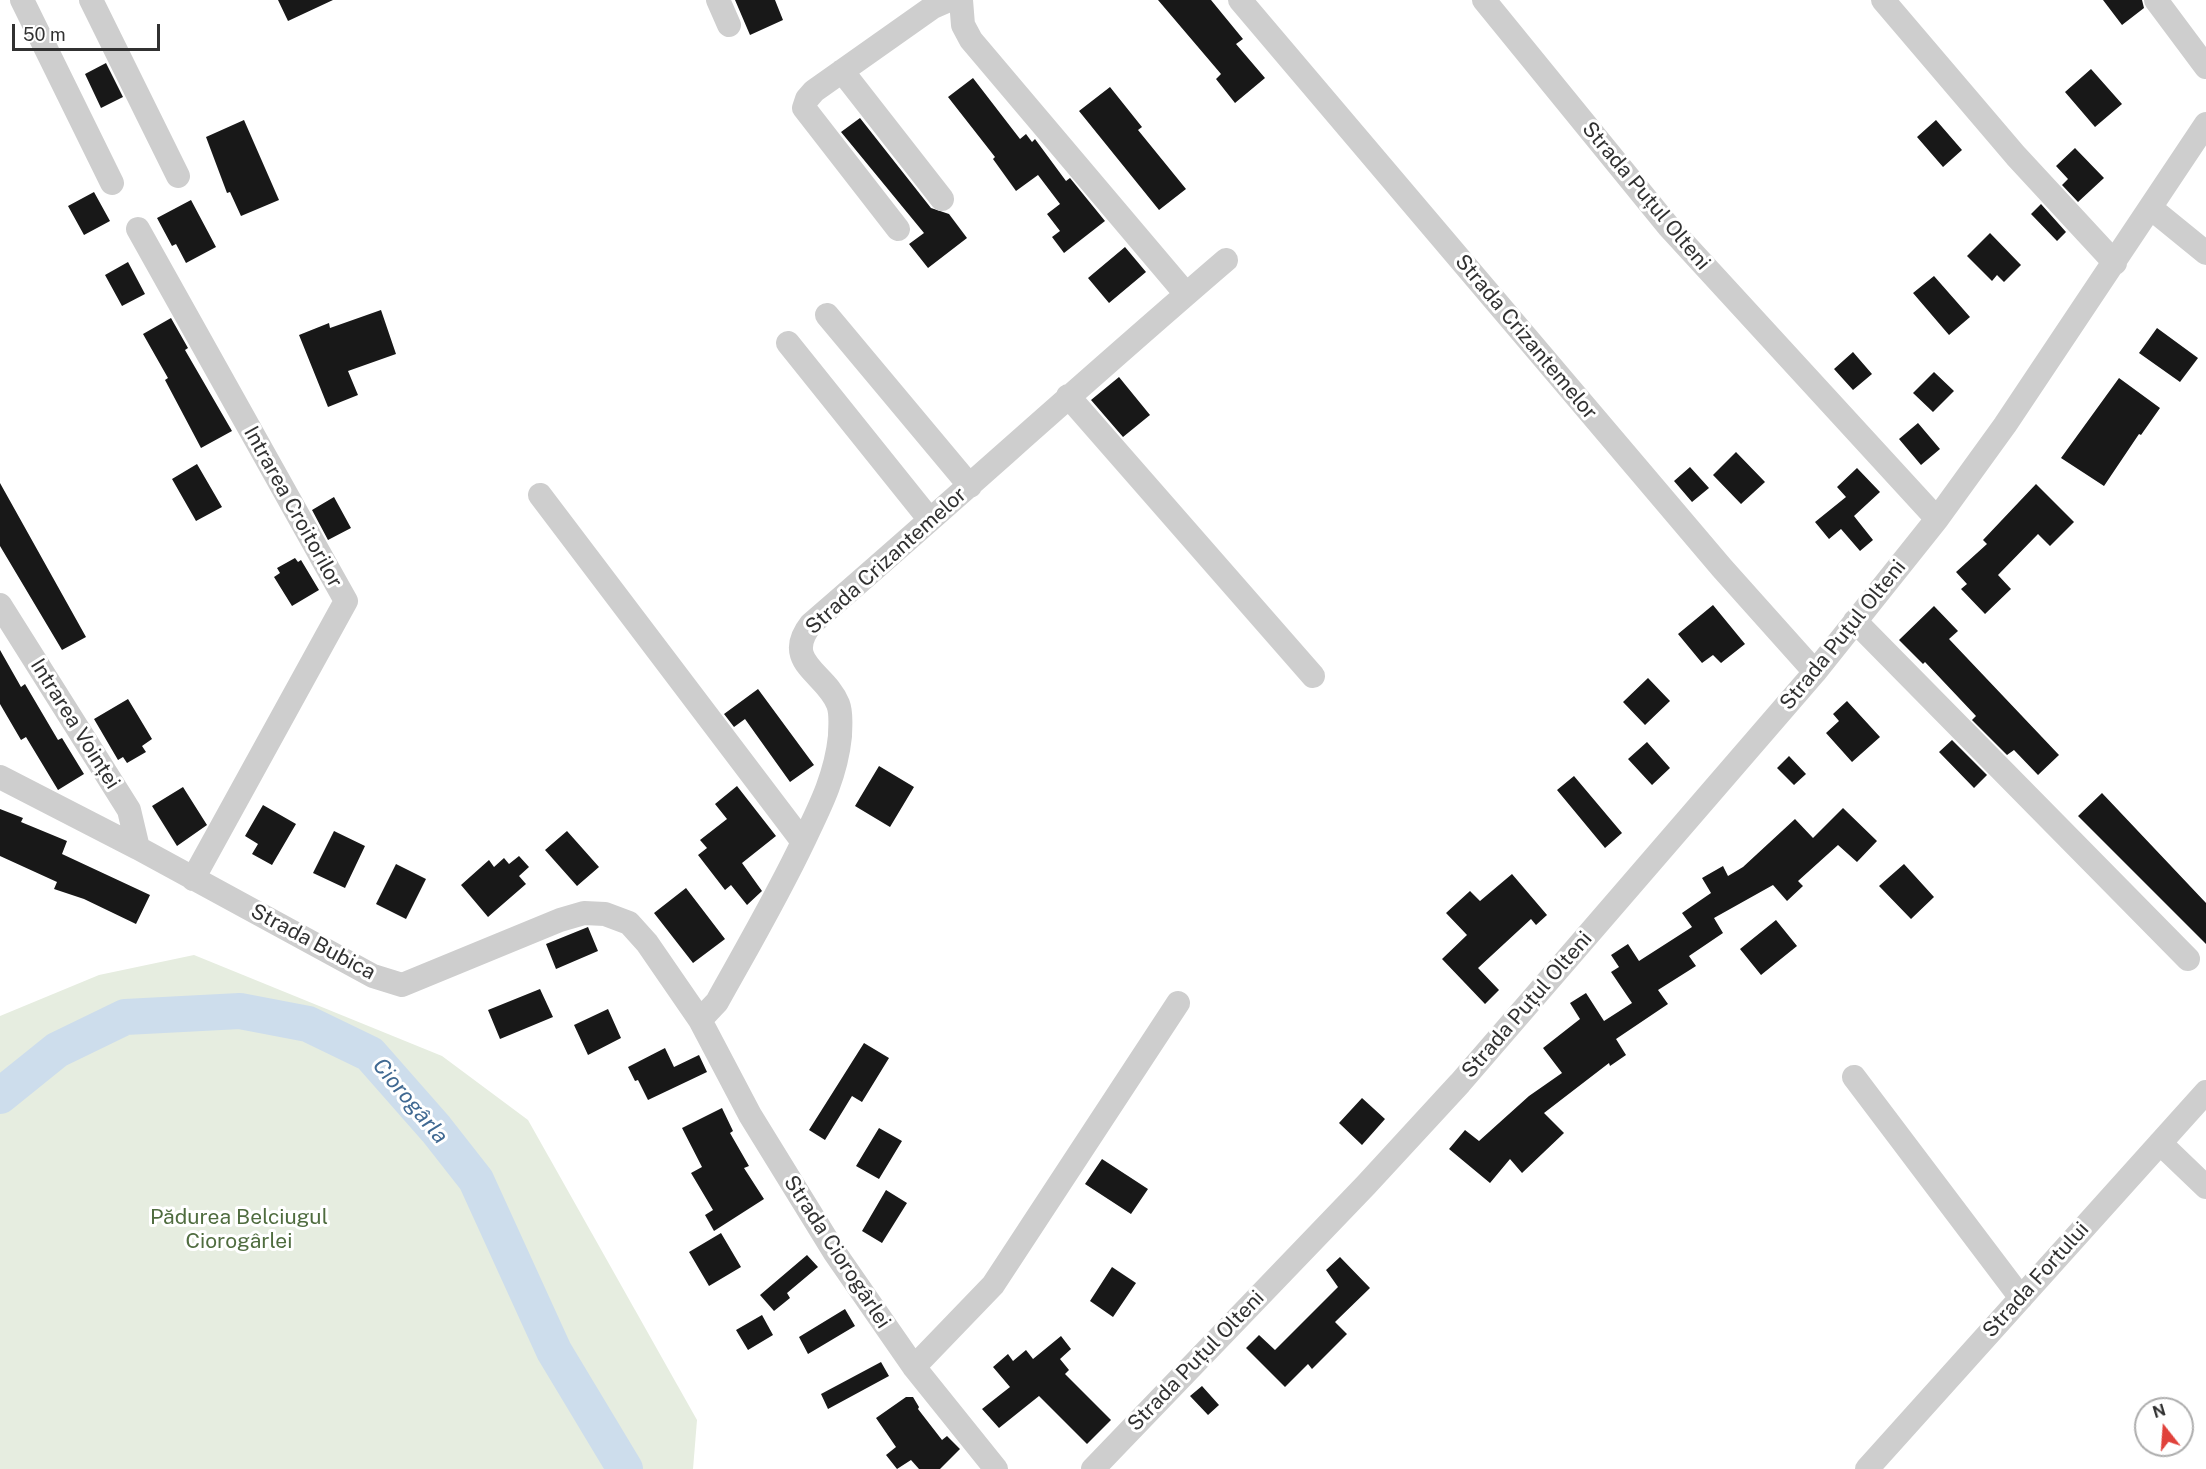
<!DOCTYPE html>
<meta charset="utf-8">
<style>
body{margin:0}
#map{position:relative;width:2206px;height:1469px;overflow:hidden;background:#fff;font-family:"Public Sans",sans-serif}
canvas{display:block}
.north{position:absolute;left:2134px;top:1397px;width:60px;height:60px;box-sizing:border-box;background:#fff;border:2px solid #adadad;border-radius:50%;rotate:343deg;font-size:16px;font-weight:700;line-height:24px;text-align:center;color:#313131}
.north::after{content:'';display:block;margin:auto;width:21px;height:27px;background:#e0413b;clip-path:polygon(50% 0,100% 100%,50% 72%,0 100%)}
.scale{position:absolute;left:12px;top:24px;width:148px;height:27px;box-sizing:border-box;border:3px solid #313131;border-top:0;padding-left:8px;font-size:18px;line-height:21px;white-space:nowrap;color:#313131;-webkit-text-stroke:4px #fff;paint-order:stroke}
</style>
<div id="map">
<canvas width="2206" height="1469"></canvas>
<div class="north">N</div>
<div class="scale">50 m</div>
</div>
<script>
const ctx = document.querySelector('canvas').getContext('2d');
ctx.lineJoin = 'round';
function fill(path, color) { ctx.fillStyle = color; ctx.fill(path, 'evenodd'); }
function stroke(path, color, width, dash) { ctx.strokeStyle = color; ctx.lineWidth = width; ctx.lineCap = dash ? 'butt' : 'round'; ctx.setLineDash(dash || []); ctx.stroke(path); }
function drawText(font, color, halo, rows, align = 'center') {
  ctx.font = font + ' "Public Sans",sans-serif'; ctx.lineWidth = 6; ctx.setLineDash([]); ctx.textBaseline = 'middle'; ctx.strokeStyle = halo; ctx.fillStyle = color; for (const [text, x, y, turn = 0] of rows) {
    ctx.save(); ctx.translate(x, y); ctx.rotate((+turn || 0) * Math.PI / 180); ctx.textAlign = isNaN(turn) ? turn : align; if (halo) ctx.strokeText(text, 0, 0); ctx.fillText(text, 0, 0); ctx.restore();
  }
}
fill(new Path2D(`
 M 194,955 L 442,1056 L 528,1120 L 697,1420 L 693,1469 L 0,1469 L 0,1016 L 99,975 Z`), '#e6ede0');
stroke(new Path2D(`
 M 0,1096 L 57,1050 L 125,1017 L 240,1011 L 308,1024 L 370,1054 L 436,1129 L 476,1180 L 554,1351 L 625,1469`), '#cdddec', 36);
fill(new Path2D(`
 M 278,0 L 333,0 L 288,21 Z
 M 735,0 L 775,0 L 783,20 L 750,35 Z
 M 1158,0 L 1211,0 L 1243,39 L 1236,44 L 1265,78 L 1235,103 L 1216,79 L 1221,74 Z
 M 2103,0 L 2142,0 L 2144,8 L 2122,25 Z
 M 106,63 L 123,97 L 101,108 L 85,74 Z
 M 2091,69 L 2122,104 L 2095,127 L 2065,92 Z
 M 973,78 L 1020,139 L 1026,134 L 1032,142 L 1035,139 L 1066,181 L 1070,178 L 1105,221 L 1064,253 L 1052,237 L 1060,231 L 1047,214 L 1060,204 L 1038,175 L 1016,191 L 993,159 L 995,157 L 948,97 Z
 M 1110,87 L 1142,127 L 1138,130 L 1186,189 L 1159,210 L 1079,111 Z
 M 860,118 L 931,208 L 949,214 L 967,238 L 928,268 L 909,244 L 924,233 L 841,132 Z
 M 244,120 L 279,200 L 241,216 L 230,192 L 227,193 L 206,137 Z
 M 1936,120 L 1962,150 L 1943,167 L 1917,137 Z
 M 2075,148 L 2104,178 L 2078,202 L 2062,185 L 2068,179 L 2056,166 Z
 M 94,192 L 110,221 L 84,235 L 68,206 Z
 M 191,200 L 216,247 L 186,263 L 176,244 L 172,246 L 157,218 Z
 M 2041,204 L 2066,232 L 2057,241 L 2031,214 Z
 M 1990,233 L 2021,265 L 2004,282 L 1997,275 L 1992,281 L 1967,256 Z
 M 1125,247 L 1146,272 L 1109,303 L 1088,278 Z
 M 128,262 L 145,294 L 122,306 L 105,275 Z
 M 1934,276 L 1970,317 L 1949,335 L 1913,293 Z
 M 381,310 L 396,354 L 348,371 L 358,395 L 328,407 L 299,335 L 329,323 L 330,328 Z
 M 171,318 L 188,348 L 185,350 L 232,431 L 201,448 L 165,380 L 168,378 L 143,334 Z
 M 2157,328 L 2198,358 L 2180,382 L 2139,353 Z
 M 1853,352 L 1872,374 L 1853,390 L 1834,369 Z
 M 1934,372 L 1954,391 L 1933,412 L 1913,393 Z
 M 1119,377 L 1150,415 L 1123,437 L 1091,400 Z
 M 2119,378 L 2160,408 L 2141,435 L 2139,434 L 2104,486 L 2061,458 Z
 M 1918,423 L 1940,449 L 1921,465 L 1899,439 Z
 M 1736,452 L 1765,482 L 1741,504 L 1713,475 Z
 M 197,464 L 222,507 L 196,521 L 172,479 Z
 M 1690,467 L 1709,488 L 1692,502 L 1674,481 Z
 M 1857,468 L 1880,492 L 1854,516 L 1873,540 L 1860,551 L 1841,529 L 1829,539 L 1815,522 L 1846,497 L 1837,487 Z
 M 0,483 L 86,637 L 62,650 L 0,546 Z
 M 2036,484 L 2074,522 L 2050,546 L 2038,534 L 1998,575 L 2011,589 L 1985,614 L 1961,589 L 1967,584 L 1956,572 L 1987,544 L 1983,540 Z
 M 334,497 L 351,528 L 328,540 L 312,510 Z
 M 295,558 L 298,562 L 301,560 L 319,590 L 292,606 L 274,577 L 280,573 L 277,568 Z
 M 1713,605 L 1745,644 L 1721,663 L 1713,655 L 1702,663 L 1678,634 Z
 M 1934,606 L 1958,631 L 1949,639 L 2059,755 L 2038,775 L 2014,750 L 2007,755 L 1972,720 L 1976,716 L 1925,662 L 1923,664 L 1899,640 Z
 M 0,650 L 21,687 L 25,684 L 58,740 L 62,738 L 84,774 L 58,790 L 26,737 L 21,740 L 0,704 Z
 M 1648,678 L 1670,701 L 1645,725 L 1623,702 Z
 M 758,689 L 814,765 L 790,782 L 745,719 L 734,727 L 724,714 Z
 M 128,699 L 152,739 L 142,746 L 146,752 L 127,763 L 123,757 L 118,760 L 94,719 Z
 M 1847,701 L 1880,737 L 1852,762 L 1826,733 L 1839,721 L 1833,714 Z
 M 1952,740 L 1987,775 L 1974,788 L 1939,752 Z
 M 1647,742 L 1670,768 L 1652,785 L 1628,759 Z
 M 1789,756 L 1806,774 L 1794,785 L 1777,768 Z
 M 879,766 L 914,787 L 890,827 L 855,806 Z
 M 1574,776 L 1622,833 L 1605,848 L 1557,790 Z
 M 737,786 L 776,836 L 742,863 L 762,891 L 747,905 L 731,885 L 725,890 L 698,855 L 707,848 L 700,840 L 727,819 L 715,804 Z
 M 183,787 L 207,825 L 177,846 L 152,806 Z
 M 2102,793 L 2206,903 L 2206,944 L 2078,816 Z
 M 263,805 L 296,824 L 272,865 L 252,854 L 258,844 L 245,836 Z
 M 1843,808 L 1877,841 L 1857,862 L 1838,845 L 1798,881 L 1803,886 L 1787,901 L 1773,885 L 1714,918 L 1723,933 L 1689,956 L 1696,966 L 1658,990 L 1668,1004 L 1616,1039 L 1626,1055 L 1610,1066 L 1609,1063 L 1544,1113 L 1564,1133 L 1522,1173 L 1510,1159 L 1490,1183 L 1449,1149 L 1465,1130 L 1479,1141 L 1529,1096 L 1562,1073 L 1543,1048 L 1580,1019 L 1570,1003 L 1586,993 L 1604,1021 L 1632,1003 L 1611,972 L 1619,967 L 1611,955 L 1628,944 L 1639,961 L 1692,927 L 1682,913 L 1711,893 L 1702,878 L 1723,866 L 1728,876 L 1743,867 L 1795,819 L 1813,838 Z
 M 0,809 L 23,818 L 21,822 L 67,841 L 62,854 L 150,895 L 136,924 L 84,899 L 54,889 L 57,882 L 0,856 Z
 M 334,831 L 365,846 L 345,888 L 313,873 Z
 M 567,831 L 599,867 L 577,886 L 545,850 Z
 M 519,856 L 529,867 L 519,876 L 526,884 L 488,917 L 461,885 L 489,860 L 494,867 L 504,858 L 509,864 Z
 M 396,864 L 426,879 L 406,919 L 376,904 Z
 M 1904,864 L 1934,897 L 1911,919 L 1879,886 Z
 M 1512,874 L 1547,915 L 1536,925 L 1531,919 L 1478,968 L 1499,990 L 1485,1004 L 1442,959 L 1467,935 L 1446,913 L 1470,891 L 1480,901 Z
 M 686,888 L 725,939 L 693,963 L 654,913 Z
 M 1776,920 L 1797,946 L 1761,975 L 1740,949 Z
 M 588,927 L 598,951 L 556,969 L 546,944 Z
 M 540,989 L 553,1017 L 500,1039 L 488,1010 Z
 M 608,1009 L 621,1038 L 588,1055 L 574,1025 Z
 M 864,1043 L 889,1058 L 862,1102 L 852,1096 L 825,1140 L 809,1130 Z
 M 665,1048 L 674,1067 L 699,1055 L 707,1072 L 648,1100 L 638,1080 L 635,1081 L 628,1067 Z
 M 1362,1098 L 1385,1119 L 1362,1145 L 1339,1123 Z
 M 722,1108 L 733,1131 L 730,1133 L 749,1166 L 744,1168 L 764,1199 L 714,1231 L 705,1215 L 713,1210 L 691,1173 L 702,1167 L 682,1128 Z
 M 879,1128 L 902,1141 L 879,1179 L 856,1166 Z
 M 1102,1159 L 1148,1189 L 1131,1214 L 1085,1184 Z
 M 886,1190 L 907,1203 L 882,1243 L 862,1231 Z
 M 721,1233 L 741,1267 L 709,1286 L 689,1252 Z
 M 807,1255 L 818,1267 L 787,1293 L 790,1298 L 774,1311 L 760,1295 Z
 M 1340,1257 L 1370,1288 L 1335,1322 L 1347,1334 L 1312,1369 L 1308,1364 L 1285,1387 L 1246,1348 L 1259,1335 L 1275,1350 L 1338,1287 L 1326,1270 Z
 M 1112,1267 L 1136,1283 L 1113,1317 L 1090,1301 Z
 M 845,1309 L 855,1326 L 808,1354 L 799,1337 Z
 M 762,1315 L 773,1335 L 748,1350 L 736,1330 Z
 M 1061,1336 L 1071,1349 L 1060,1359 L 1069,1370 L 1065,1374 L 1111,1420 L 1087,1444 L 1039,1396 L 999,1428 L 982,1409 L 1010,1387 L 993,1367 L 1008,1354 L 1013,1361 L 1026,1350 L 1033,1359 Z
 M 881,1362 L 889,1376 L 828,1409 L 821,1394 Z
 M 1202,1386 L 1219,1405 L 1208,1415 L 1190,1396 Z
 M 906,1397 L 913,1397 L 919,1407 L 918,1409 L 942,1440 L 947,1436 L 960,1449 L 940,1469 L 919,1469 L 911,1460 L 897,1469 L 886,1455 L 896,1447 L 876,1418 Z`), '#181818');
stroke(new Path2D(`
 M 22,0 L 112,183
 M 91,0 L 178,176
 M 718,0 L 729,25
 M 961,0 L 963,25 L 971,40 L 1186,294
 M 1240,0 L 1722,568 L 1815,672
 M 1484,0 L 1669,227 L 1937,519
 M 1883,0 L 2016,156 L 2115,263
 M 2156,0 L 2206,67
 M 842,71 L 942,199
 M 2152,209 L 2206,253
 M 138,229 L 346,601 L 193,879
 M 898,229 L 804,108 L 807,99 L 814,91 L 933,7 L 949,0
 M 827,315 L 970,486
 M 788,343 L 930,520
 M 1068,396 L 1313,676
 M 540,495 L 803,842
 M 0,605 L 129,810 L 138,848
 M 1855,621 L 2188,959
 M 0,777 L 138,848 L 373,976 L 402,985 L 560,920 L 584,913 L 605,914 L 629,923 L 647,943 L 700,1020 L 750,1115 L 835,1253 L 914,1367 L 996,1469
 M 700,1020 L 717,1002 C 747,948 778,895 804,840 C 821,805 836,775 840,736 C 840,726 842,714 838,704 C 826,673 781,662 811,624 C 950,504 1086,380 1226,260
 M 1854,1077 L 2021,1298
 M 2160,1143 L 2206,1187
 M 914,1367 L 993,1285 L 1178,1003
 M 1093,1469 L 1366,1185 L 1460,1083 L 1815,672 L 1937,519 L 2005,425 L 2206,124
 M 1867,1469 L 2206,1092`), '#cecece', 24);
drawText('21px', '#313131', '#fff', [
 ["Strada Puțul Olteni",1646,196,50],
 ["Strada Crizantemelor",1526,337,50],
 ["Intrarea Croitorilor",293,507,61],
 ["Strada Crizantemelor",886,561,-42],
 ["Strada Puțul Olteni",1843,635,-51],
 ["Intrarea Voinței",75,724,58],
 ["Strada Bubica",313,942,28],
 ["Strada Puțul Olteni",1527,1005,-49],
 ["Strada Ciorogârlei",837,1252,57],
 ["Strada Fortului",2036,1280,-48],
 ["Strada Puțul Olteni",1196,1361,-46]
]);
drawText('21px', '#4f6c3f', '#fff', [
 ["Pădurea Belciugul",239,1218],
 ["Ciorogârlei",239,1242]
]);
drawText('italic 22px', '#406992', '#fff', [
 ["Ciorogârla",410,1101,50]
]);
</script>
